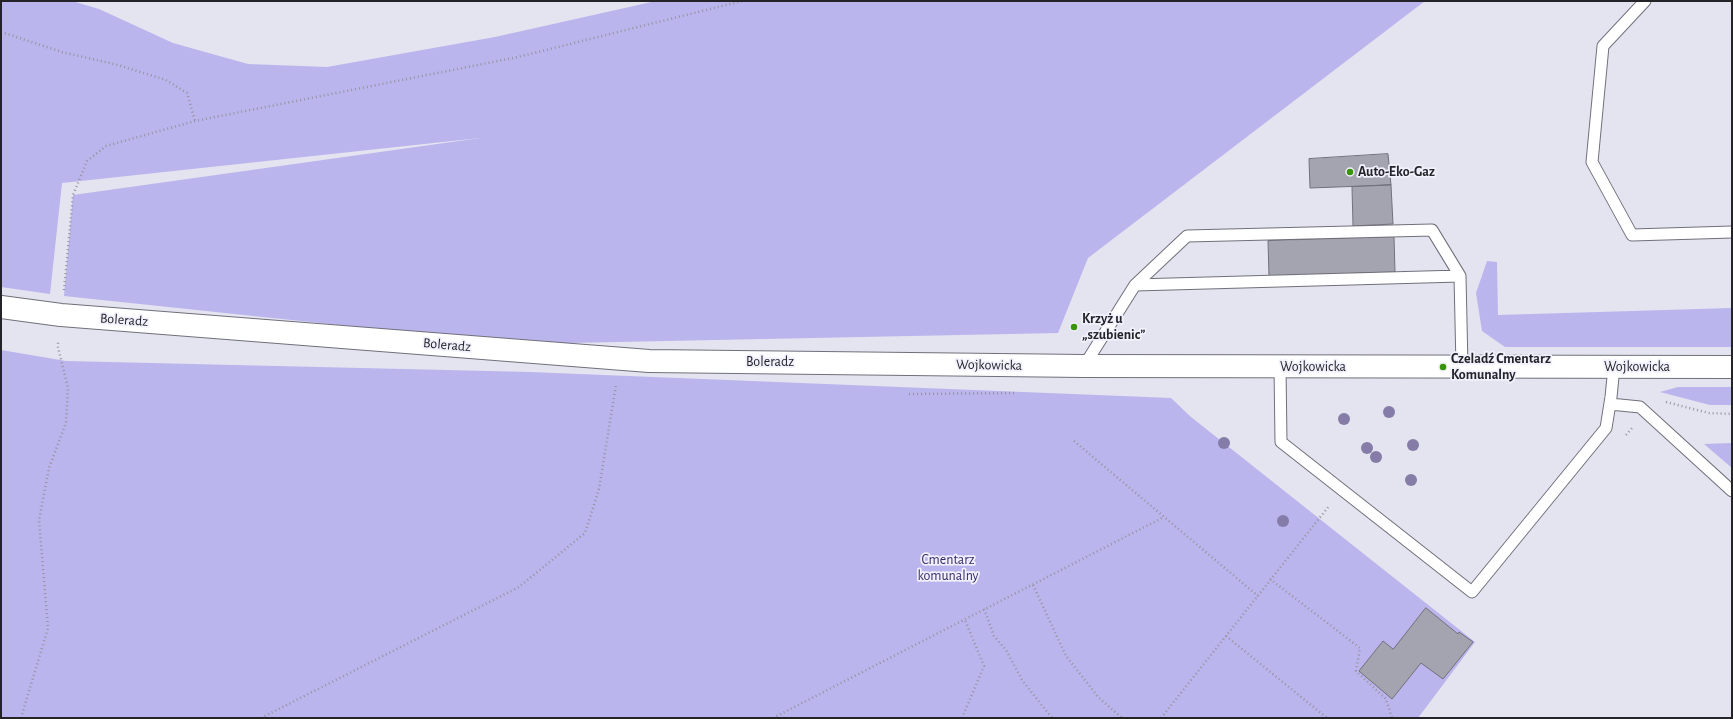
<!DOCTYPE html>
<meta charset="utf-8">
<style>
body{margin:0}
#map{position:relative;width:1733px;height:719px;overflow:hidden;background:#e4e3f0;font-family:"Alegreya Sans",sans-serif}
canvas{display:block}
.frame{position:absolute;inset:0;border:2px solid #242328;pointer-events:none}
</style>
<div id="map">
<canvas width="1733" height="719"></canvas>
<div class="frame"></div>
</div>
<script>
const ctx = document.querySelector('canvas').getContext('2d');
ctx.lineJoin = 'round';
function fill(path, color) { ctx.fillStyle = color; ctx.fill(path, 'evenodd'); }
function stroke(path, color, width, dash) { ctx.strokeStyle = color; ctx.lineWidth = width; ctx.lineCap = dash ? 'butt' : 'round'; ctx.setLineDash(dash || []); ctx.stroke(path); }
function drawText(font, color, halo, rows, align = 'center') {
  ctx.font = font + ' "Alegreya Sans",sans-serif'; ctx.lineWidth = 3.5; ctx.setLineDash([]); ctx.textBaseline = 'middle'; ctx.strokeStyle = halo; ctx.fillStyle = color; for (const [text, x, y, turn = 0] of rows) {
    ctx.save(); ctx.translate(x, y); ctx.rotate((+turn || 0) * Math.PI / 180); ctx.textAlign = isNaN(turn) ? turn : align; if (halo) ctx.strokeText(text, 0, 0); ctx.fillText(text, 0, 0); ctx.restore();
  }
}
fill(new Path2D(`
 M 1,1 L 72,1 L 99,9 L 173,43 L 248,64 L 327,67 L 495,37 L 656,1 L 1425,1 L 1088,258 L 1058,333 L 519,344 L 64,296 L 73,195 L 480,138 L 62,183 L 50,294 L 1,287 Z
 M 1487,261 L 1497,262 L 1498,315 L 1732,308 L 1732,347 L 1505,347 L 1482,331 L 1476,293 Z
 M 1,350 L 66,361 L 530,372 L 1171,398 L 1191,417 L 1475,642 L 1418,718 L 1,718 Z
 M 1678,387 L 1732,387 L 1732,405 L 1710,405 L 1660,392 Z
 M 1732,443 L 1732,468 L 1704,444 Z`), '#bab5ec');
const building = new Path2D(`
 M 1388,154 L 1391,185 L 1310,188 L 1309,159 Z
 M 1391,185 L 1393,224 L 1353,226 L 1352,187 Z
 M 1394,237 L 1395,272 L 1269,276 L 1268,241 Z
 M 1426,608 L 1458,634 L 1459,632 L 1473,642 L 1443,679 L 1421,663 L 1392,699 L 1359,671 L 1383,641 L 1393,649 Z`);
fill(building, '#a4a4b0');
stroke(building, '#71707b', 1);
const lane = new Path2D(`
 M 1645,1 L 1603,46 L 1592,162 L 1632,235 L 1732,232
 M 1135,285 L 1187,236 L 1432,230 L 1460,276 L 1462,367
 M 1084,366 L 1135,285 L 1460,276
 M 1280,367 L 1281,442 L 1472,592 L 1606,428 L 1611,397 L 1614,367
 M 1610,404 L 1640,407 L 1732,491`);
const secondary = new Path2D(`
 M 1,307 L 61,315 L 649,361 L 1084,366 L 1732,367`);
stroke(lane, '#70707b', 13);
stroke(secondary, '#70707b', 24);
stroke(new Path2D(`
 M 1,32 L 62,52 L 118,65 L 166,80 L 187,93 L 195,121
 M 64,290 L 73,195 L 87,161 L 106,146 L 195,121 L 518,57 L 742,1
 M 909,394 L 1016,393
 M 1666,402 L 1709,413 L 1732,414
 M 1626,435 L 1633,427
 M 1074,441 L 1258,596
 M 1270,579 L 1360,648 L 1356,671 L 1386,699 L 1392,718
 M 1033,585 L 1066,656 L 1099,698 L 1122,718
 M 984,609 L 994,636 L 1006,650 L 1022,680 L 1052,718
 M 1226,636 L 1327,718
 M 21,718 L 48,628 L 39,520 L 49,468 L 66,423 L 68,388 L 58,347 L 58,341
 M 261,718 L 519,587 L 585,533 L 599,489 L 616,385
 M 773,718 L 1164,517
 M 962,718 L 984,666 L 965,620
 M 1161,718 L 1329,506`), '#95949e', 2.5, [1, 3]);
stroke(lane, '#fff', 11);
stroke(secondary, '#fff', 22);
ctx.fillStyle = '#857da7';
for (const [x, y] of [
 [1389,412],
 [1344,419],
 [1224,443],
 [1413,445],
 [1367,448],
 [1376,457],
 [1411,480],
 [1283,521]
]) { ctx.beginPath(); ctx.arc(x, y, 6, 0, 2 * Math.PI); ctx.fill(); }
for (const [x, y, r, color] of [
 [1350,172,4,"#3a940a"],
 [1074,327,4,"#3a940a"],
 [1443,367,4,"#3a940a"]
]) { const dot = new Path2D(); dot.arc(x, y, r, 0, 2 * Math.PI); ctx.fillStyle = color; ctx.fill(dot); stroke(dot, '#f1f0fd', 1.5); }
drawText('bold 14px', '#242328', '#f1f0fd', [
 ["Auto-Eko-Gaz",1358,172],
 ["Krzyż u",1082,319],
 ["„szubienic”",1082,335],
 ["Czeladź Cmentarz",1451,359],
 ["Komunalny",1451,375]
], 'left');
drawText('14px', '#242328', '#f1f0fd', [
 ["Boleradz",124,320,4],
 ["Boleradz",447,345,5],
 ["Boleradz",770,362],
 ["Wojkowicka",989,365,1],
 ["Wojkowicka",1313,367],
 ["Wojkowicka",1637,367]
]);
drawText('14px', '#372a6c', '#f1f0fd', [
 ["Cmentarz",948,560],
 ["komunalny",948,576]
]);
</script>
